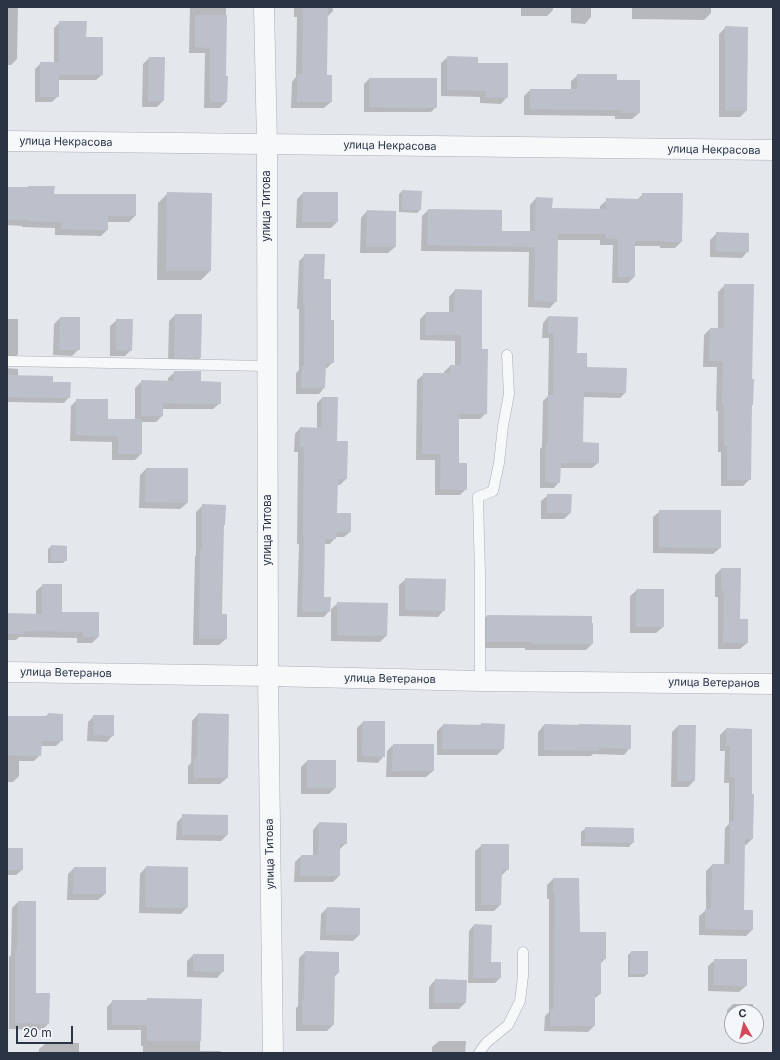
<!DOCTYPE html>
<meta charset="utf-8">
<style>
body{margin:0}
#map{position:relative;width:780px;height:1060px;overflow:hidden;background:#e4e7ec;font-family:Inter,sans-serif}
canvas{display:block}
.frame{position:absolute;inset:0;border:8px solid #2b3445;pointer-events:none}
.north{position:absolute;left:724px;top:1004px;width:40px;height:40px;box-sizing:border-box;background:#f4f6f9;border:1px solid #a4a8b1;border-radius:50%;rotate:352deg;font-size:11px;font-weight:700;line-height:16px;text-align:center;color:#2b3445}
.north::after{content:'';display:block;margin:auto;width:14px;height:18px;background:#d1495b;clip-path:polygon(50% 0,100% 100%,50% 72%,0 100%)}
.scale{position:absolute;left:16px;top:1026px;width:57px;height:18px;box-sizing:border-box;border:2px solid #2b3445;border-top:0;padding-left:5px;font-size:12px;line-height:14px;white-space:nowrap;color:#2b3445;-webkit-text-stroke:3px #f4f6f9;paint-order:stroke}
</style>
<div id="map">
<canvas width="780" height="1060"></canvas>
<div class="frame"></div>
<div class="north">С</div>
<div class="scale">20 m</div>
</div>
<script>
const ctx = document.querySelector('canvas').getContext('2d');
ctx.lineJoin = 'round';
function fill(path, color) { ctx.fillStyle = color; ctx.fill(path, 'evenodd'); }
function stroke(path, color, width, dash) { ctx.strokeStyle = color; ctx.lineWidth = width; ctx.lineCap = dash ? 'butt' : 'round'; ctx.setLineDash(dash || []); ctx.stroke(path); }
function drawText(font, color, halo, rows, align = 'center') {
  ctx.font = font + ' Inter,sans-serif'; ctx.lineWidth = 3; ctx.setLineDash([]); ctx.textBaseline = 'middle'; ctx.strokeStyle = halo; ctx.fillStyle = color; for (const [text, x, y, turn = 0] of rows) {
    ctx.save(); ctx.translate(x, y); ctx.rotate((+turn || 0) * Math.PI / 180); ctx.textAlign = isNaN(turn) ? turn : align; if (halo) ctx.strokeText(text, 0, 0); ctx.fillText(text, 0, 0); ctx.restore();
  }
}
fill(new Path2D(`
 M 7,7 L 18,7 L 17,59 L 11,65 L 7,65 Z
 M 190,7 L 226,7 L 225,77 L 227,77 L 226,102 L 220,108 L 204,108 L 205,53 L 189,53 Z
 M 294,7 L 333,7 L 333,11 L 327,17 L 326,76 L 331,102 L 324,108 L 291,108 L 292,82 L 296,77 L 297,17 L 294,17 Z
 M 521,7 L 553,7 L 553,10 L 547,16 L 521,16 Z
 M 572,7 L 591,7 L 591,17 L 585,24 L 571,23 L 571,8 Z
 M 632,7 L 711,7 L 711,13 L 704,20 L 632,19 Z
 M 60,22 L 85,38 L 102,75 L 96,80 L 58,80 L 58,96 L 52,102 L 35,102 L 35,69 L 41,63 L 54,63 L 54,28 Z
 M 726,27 L 746,111 L 740,117 L 719,117 L 719,34 Z
 M 448,57 L 477,64 L 507,97 L 501,104 L 480,103 L 480,97 L 441,96 L 441,63 Z
 M 149,58 L 163,101 L 157,107 L 142,107 L 143,64 Z
 M 578,75 L 616,81 L 639,113 L 632,119 L 615,119 L 615,116 L 524,115 L 524,96 L 530,90 L 571,90 L 571,81 Z
 M 369,79 L 436,107 L 431,112 L 364,112 L 364,84 Z
 M 7,188 L 53,195 L 135,216 L 129,222 L 107,222 L 107,230 L 101,236 L 55,235 L 55,228 L 22,227 L 22,226 L 7,225 Z
 M 402,191 L 420,210 L 417,213 L 399,212 L 399,194 Z
 M 168,193 L 210,271 L 201,280 L 157,280 L 158,203 Z
 M 303,193 L 337,222 L 331,228 L 296,228 L 297,199 Z
 M 643,194 L 681,242 L 675,248 L 660,248 L 660,246 L 634,246 L 634,277 L 628,283 L 612,283 L 613,245 L 600,245 L 600,240 L 557,240 L 556,301 L 550,308 L 528,307 L 529,252 L 421,251 L 422,216 L 428,210 L 501,232 L 530,232 L 530,205 L 536,198 L 551,209 L 600,210 L 600,206 L 607,200 L 637,200 Z
 M 367,211 L 395,247 L 388,253 L 360,253 L 361,218 Z
 M 717,233 L 748,251 L 742,258 L 710,257 L 710,240 Z
 M 305,255 L 330,321 L 333,362 L 327,368 L 325,368 L 324,388 L 319,394 L 296,394 L 296,373 L 299,370 L 299,309 L 297,309 L 299,261 Z
 M 725,285 L 751,405 L 750,479 L 743,486 L 721,486 L 721,452 L 718,452 L 718,411 L 716,411 L 717,367 L 703,367 L 704,335 L 710,329 L 718,329 L 718,292 Z
 M 455,290 L 481,350 L 486,413 L 480,419 L 458,419 L 458,464 L 466,489 L 460,495 L 435,495 L 435,460 L 416,460 L 417,380 L 424,374 L 444,374 L 444,372 L 450,366 L 455,366 L 455,341 L 420,340 L 420,319 L 426,313 L 449,313 L 449,297 Z
 M 175,315 L 200,358 L 194,364 L 168,364 L 169,321 Z
 M 548,317 L 586,368 L 625,393 L 620,398 L 583,397 L 582,443 L 598,463 L 592,468 L 560,468 L 559,482 L 554,488 L 540,488 L 540,449 L 542,447 L 543,401 L 548,396 L 549,338 L 542,338 L 543,323 Z
 M 60,318 L 79,349 L 72,356 L 53,355 L 54,324 Z
 M 7,319 L 18,319 L 18,354 L 12,361 L 7,361 Z
 M 117,320 L 131,350 L 125,356 L 110,356 L 110,326 Z
 M 7,368 L 18,369 L 18,376 L 52,383 L 69,397 L 64,403 L 7,402 Z
 M 175,372 L 220,403 L 213,409 L 162,409 L 162,416 L 156,422 L 141,422 L 141,454 L 135,460 L 112,460 L 112,442 L 70,441 L 71,406 L 77,400 L 107,420 L 135,420 L 135,388 L 142,381 L 168,382 L 168,378 Z
 M 322,398 L 336,442 L 346,479 L 340,485 L 337,485 L 336,514 L 350,532 L 344,537 L 336,537 L 330,544 L 324,544 L 323,598 L 329,611 L 324,617 L 297,617 L 299,544 L 297,544 L 298,452 L 294,452 L 295,434 L 300,428 L 317,428 L 317,403 Z
 M 146,469 L 187,503 L 180,509 L 139,508 L 140,475 Z
 M 548,495 L 570,513 L 564,519 L 541,519 L 541,501 Z
 M 203,505 L 222,526 L 220,615 L 226,639 L 219,645 L 193,645 L 195,556 L 196,555 L 196,512 Z
 M 660,511 L 720,548 L 713,554 L 653,553 L 653,517 Z
 M 51,546 L 66,560 L 63,563 L 48,563 L 48,549 Z
 M 721,569 L 747,643 L 740,649 L 718,649 L 718,597 L 715,597 L 715,575 Z
 M 406,579 L 444,610 L 438,617 L 399,616 L 399,585 Z
 M 43,585 L 61,613 L 98,637 L 92,643 L 77,643 L 77,638 L 19,637 L 16,640 L 7,640 L 7,614 L 36,615 L 36,591 Z
 M 637,590 L 663,627 L 656,633 L 630,633 L 630,596 Z
 M 338,603 L 386,636 L 380,642 L 331,641 L 331,609 Z
 M 487,616 L 591,624 L 592,644 L 586,650 L 525,650 L 525,648 L 481,648 L 481,622 Z
 M 48,714 L 62,740 L 56,746 L 40,746 L 40,755 L 34,761 L 19,761 L 19,776 L 13,782 L 7,782 L 7,717 L 45,717 Z
 M 198,714 L 227,778 L 220,784 L 188,784 L 188,766 L 191,763 L 192,721 Z
 M 94,716 L 113,735 L 107,742 L 87,741 L 88,722 Z
 M 363,722 L 384,756 L 378,763 L 357,762 L 357,728 Z
 M 481,724 L 503,749 L 497,755 L 437,755 L 437,731 L 443,725 L 480,726 Z
 M 544,725 L 578,726 L 579,725 L 630,748 L 624,755 L 593,754 L 591,756 L 538,756 L 538,732 Z
 M 678,726 L 694,781 L 688,787 L 671,787 L 672,732 Z
 M 726,729 L 752,839 L 746,845 L 744,845 L 743,911 L 752,930 L 746,936 L 699,935 L 699,916 L 706,910 L 706,871 L 712,865 L 724,865 L 725,828 L 729,824 L 729,783 L 724,783 L 725,751 L 720,751 L 720,735 Z
 M 393,745 L 433,771 L 426,777 L 386,777 L 387,751 Z
 M 307,761 L 335,788 L 329,794 L 301,794 L 301,767 Z
 M 183,816 L 227,835 L 221,841 L 176,840 L 177,822 Z
 M 319,823 L 346,843 L 339,850 L 339,876 L 333,882 L 294,882 L 295,862 L 301,856 L 313,856 L 313,830 Z
 M 586,828 L 633,842 L 629,847 L 581,846 L 581,832 Z
 M 482,845 L 508,869 L 501,876 L 500,905 L 494,911 L 475,911 L 475,851 Z
 M 7,849 L 22,870 L 16,875 L 7,875 Z
 M 146,867 L 187,907 L 181,914 L 139,913 L 140,874 Z
 M 74,868 L 105,894 L 98,900 L 67,900 L 68,874 Z
 M 553,879 L 579,932 L 605,959 L 600,964 L 600,994 L 594,999 L 594,1026 L 588,1032 L 544,1031 L 545,1016 L 549,1012 L 549,899 L 547,899 L 547,885 Z
 M 18,902 L 34,994 L 48,1024 L 42,1030 L 9,1029 L 9,957 L 11,955 L 12,908 Z
 M 327,908 L 359,908 L 359,935 L 353,941 L 320,940 L 321,914 Z
 M 474,925 L 490,963 L 500,978 L 495,983 L 468,983 L 469,931 Z
 M 305,952 L 338,973 L 334,977 L 333,1025 L 327,1031 L 296,1031 L 296,1008 L 298,1006 L 299,958 Z
 M 631,952 L 647,974 L 644,977 L 628,977 L 628,955 Z
 M 193,955 L 223,971 L 217,978 L 187,977 L 187,961 Z
 M 715,960 L 746,986 L 739,992 L 708,991 L 708,966 Z
 M 435,980 L 465,1003 L 459,1009 L 429,1009 L 429,987 Z
 M 147,999 L 201,1000 L 200,1051 L 221,1051 L 220,1053 L 143,1053 L 143,1046 L 141,1046 L 141,1030 L 107,1030 L 107,1007 L 113,1001 L 146,1001 Z
 M 733,1004 L 753,1004 L 753,1012 L 732,1012 L 732,1026 L 727,1026 L 727,1010 Z
 M 439,1041 L 466,1041 L 465,1053 L 432,1053 L 432,1047 Z
 M 46,1043 L 79,1043 L 79,1053 L 39,1053 L 39,1049 Z`), '#0003');
fill(new Path2D(`
 M 303,7 L 328,7 L 327,75 L 332,75 L 332,102 L 297,102 L 297,74 L 302,74 Z
 M 195,15 L 227,15 L 226,76 L 228,76 L 227,102 L 210,102 L 210,48 L 195,47 Z
 M 59,21 L 87,21 L 86,37 L 103,37 L 103,75 L 59,75 L 59,97 L 40,97 L 40,62 L 59,62 Z
 M 725,26 L 748,27 L 747,111 L 725,111 Z
 M 447,56 L 478,57 L 478,63 L 508,63 L 508,98 L 486,97 L 486,91 L 447,90 Z
 M 149,57 L 165,57 L 164,101 L 148,101 Z
 M 577,74 L 617,74 L 617,80 L 640,80 L 640,113 L 621,113 L 621,110 L 530,109 L 530,89 L 577,89 Z
 M 369,78 L 437,78 L 437,108 L 369,107 Z
 M 28,186 L 55,186 L 54,194 L 136,194 L 136,216 L 108,216 L 108,230 L 61,229 L 61,222 L 27,221 L 28,220 L 7,219 L 7,187 L 28,187 Z
 M 402,190 L 422,191 L 421,210 L 402,210 Z
 M 167,192 L 212,193 L 211,271 L 166,271 Z
 M 303,192 L 338,192 L 338,222 L 302,222 Z
 M 642,193 L 683,193 L 682,242 L 665,242 L 665,241 L 635,241 L 635,277 L 618,277 L 618,239 L 606,239 L 606,234 L 558,234 L 557,302 L 534,301 L 535,247 L 427,245 L 428,209 L 502,210 L 502,231 L 535,231 L 536,197 L 553,198 L 552,208 L 606,209 L 606,198 L 642,199 Z
 M 367,210 L 396,211 L 396,247 L 366,247 Z
 M 716,232 L 749,233 L 749,252 L 716,251 Z
 M 304,254 L 325,254 L 324,279 L 331,279 L 331,320 L 334,320 L 334,363 L 326,363 L 325,388 L 301,388 L 302,366 L 304,366 L 305,304 L 303,304 Z
 M 724,284 L 754,284 L 752,379 L 754,379 L 753,405 L 752,405 L 751,480 L 727,480 L 727,446 L 724,446 L 724,405 L 722,405 L 723,361 L 709,361 L 710,328 L 724,328 Z
 M 455,289 L 482,290 L 482,349 L 488,349 L 487,414 L 459,414 L 459,463 L 467,463 L 467,490 L 440,489 L 441,454 L 422,454 L 423,373 L 450,373 L 450,365 L 461,365 L 461,335 L 425,335 L 426,312 L 454,312 Z
 M 175,314 L 202,314 L 201,358 L 174,358 Z
 M 548,316 L 578,317 L 577,353 L 587,353 L 587,367 L 627,368 L 626,393 L 584,392 L 583,442 L 599,443 L 599,463 L 561,463 L 560,483 L 545,482 L 546,442 L 548,442 L 548,395 L 553,395 L 554,333 L 548,333 Z
 M 60,317 L 80,317 L 80,350 L 59,350 Z
 M 116,319 L 133,319 L 132,351 L 116,350 Z
 M 174,371 L 201,371 L 201,381 L 221,382 L 221,404 L 163,403 L 163,416 L 141,416 L 141,380 L 174,381 Z
 M 7,375 L 53,376 L 53,382 L 71,382 L 70,398 L 7,397 Z
 M 322,397 L 338,397 L 337,441 L 348,441 L 347,479 L 338,479 L 337,513 L 351,513 L 351,532 L 337,532 L 336,539 L 325,539 L 324,597 L 331,597 L 330,612 L 302,611 L 304,538 L 303,538 L 304,447 L 300,447 L 300,427 L 322,428 Z
 M 76,399 L 108,399 L 108,419 L 142,419 L 142,454 L 118,454 L 118,436 L 76,435 Z
 M 146,468 L 188,468 L 188,503 L 145,502 Z
 M 547,494 L 572,494 L 571,513 L 547,513 Z
 M 202,504 L 226,505 L 225,525 L 224,525 L 222,614 L 227,614 L 227,639 L 199,639 L 200,549 L 202,549 Z
 M 659,510 L 721,510 L 721,548 L 659,547 Z
 M 51,545 L 67,546 L 67,561 L 51,561 Z
 M 721,568 L 741,568 L 740,619 L 748,619 L 748,643 L 723,643 L 724,591 L 721,591 Z
 M 405,578 L 446,579 L 445,611 L 405,610 Z
 M 42,584 L 62,584 L 62,612 L 99,612 L 99,637 L 83,637 L 83,632 L 24,631 L 24,634 L 7,634 L 7,613 L 42,614 Z
 M 636,589 L 664,589 L 664,627 L 636,627 Z
 M 337,602 L 388,603 L 387,636 L 337,635 Z
 M 487,615 L 592,616 L 592,623 L 593,623 L 593,644 L 531,644 L 531,642 L 486,642 Z
 M 48,713 L 63,714 L 63,741 L 42,741 L 41,756 L 7,755 L 7,716 L 48,716 Z
 M 198,713 L 229,714 L 228,778 L 194,778 L 194,759 L 197,759 Z
 M 93,715 L 114,715 L 114,736 L 93,735 Z
 M 363,721 L 385,721 L 385,757 L 362,756 Z
 M 481,723 L 505,724 L 504,749 L 442,749 L 443,724 L 481,725 Z
 M 544,724 L 579,725 L 579,724 L 631,725 L 631,749 L 599,748 L 599,751 L 544,750 Z
 M 678,725 L 696,725 L 695,781 L 677,781 Z
 M 726,728 L 752,729 L 752,794 L 754,794 L 753,839 L 745,839 L 744,910 L 753,910 L 753,930 L 705,929 L 705,909 L 711,909 L 712,864 L 730,864 L 730,821 L 734,821 L 735,777 L 730,777 L 730,746 L 726,746 Z
 M 393,744 L 434,744 L 434,771 L 392,771 Z
 M 307,760 L 336,760 L 336,788 L 307,788 Z
 M 182,814 L 228,815 L 228,835 L 182,835 Z
 M 319,822 L 347,823 L 347,844 L 340,844 L 340,876 L 300,876 L 301,855 L 318,855 Z
 M 585,827 L 634,828 L 634,843 L 585,842 Z
 M 481,844 L 509,844 L 509,870 L 502,869 L 501,905 L 481,905 Z
 M 7,848 L 23,848 L 23,870 L 7,870 Z
 M 146,866 L 188,867 L 188,908 L 145,907 Z
 M 74,867 L 106,867 L 106,894 L 73,894 Z
 M 553,878 L 579,878 L 580,932 L 606,932 L 606,959 L 601,959 L 601,994 L 595,994 L 595,1026 L 550,1026 L 550,1009 L 554,1009 L 555,893 L 553,893 Z
 M 18,901 L 36,901 L 36,993 L 50,993 L 49,1024 L 15,1023 L 15,950 L 17,950 Z
 M 327,907 L 360,908 L 360,935 L 326,935 Z
 M 474,924 L 492,925 L 491,962 L 501,962 L 501,978 L 473,978 Z
 M 305,951 L 339,952 L 339,973 L 335,973 L 334,1025 L 302,1025 L 302,1000 L 304,1000 Z
 M 631,951 L 648,951 L 648,974 L 630,974 Z
 M 193,954 L 224,954 L 224,972 L 193,971 Z
 M 714,959 L 747,959 L 747,986 L 714,985 Z
 M 435,979 L 467,980 L 466,1003 L 434,1003 Z
 M 147,998 L 202,999 L 201,1041 L 147,1041 L 147,1025 L 112,1025 L 112,1000 L 147,1000 Z`), '#bbc0ca');
const service = new Path2D(`
 M 7,361 L 268,366
 M 480,681 L 480,575 L 478,497 L 493,491 L 499,463 L 503,426 L 509,394 L 507,355
 M 479,1053 L 486,1043 L 508,1025 L 520,1001 L 523,976 L 523,952`);
const minor = new Path2D(`
 M 264,7 L 267,144 L 268,676 L 273,1053
 M 7,141 L 773,150
 M 7,672 L 268,676 L 480,681 L 773,684`);
stroke(service, '#a9aeb7', 11);
stroke(minor, '#a9aeb7', 21);
stroke(service, '#f7f8fa', 10);
stroke(minor, '#f7f8fa', 20);
drawText('11px', '#2b3445', '#f4f6f9', [
 ["улица Некрасова",66,142,1],
 ["улица Некрасова",390,146,1],
 ["улица Некрасова",714,150,1],
 ["улица Титова",267,206,-90],
 ["улица Титова",268,530,-90],
 ["улица Ветеранов",66,673,1],
 ["улица Ветеранов",390,679,1],
 ["улица Ветеранов",714,683,1],
 ["улица Титова",270,854,-91]
]);
</script>
